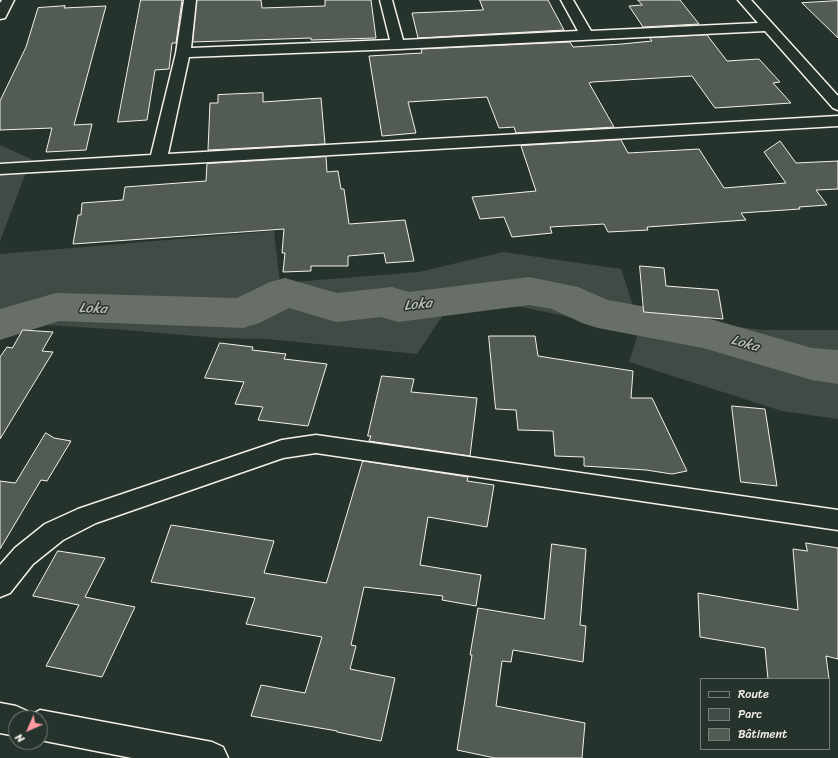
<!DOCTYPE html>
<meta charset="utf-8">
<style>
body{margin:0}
#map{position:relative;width:838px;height:758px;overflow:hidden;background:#26332d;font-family:Sriracha,sans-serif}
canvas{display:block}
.legend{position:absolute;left:700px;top:678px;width:130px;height:72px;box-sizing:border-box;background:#26332d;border:1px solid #787f78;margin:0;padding:5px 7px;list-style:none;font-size:12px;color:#f4f1e8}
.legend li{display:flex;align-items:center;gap:8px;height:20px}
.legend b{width:20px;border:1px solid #787f78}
.north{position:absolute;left:8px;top:710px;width:40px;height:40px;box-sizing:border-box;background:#26332d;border:1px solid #787f78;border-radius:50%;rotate:225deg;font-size:11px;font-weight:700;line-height:16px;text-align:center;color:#f4f1e8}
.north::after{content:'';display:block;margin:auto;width:14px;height:18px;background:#ff9aa2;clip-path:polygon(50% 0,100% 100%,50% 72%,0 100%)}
</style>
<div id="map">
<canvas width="838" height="758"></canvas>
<ul class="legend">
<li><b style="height:5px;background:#26332d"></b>Route</li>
<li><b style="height:11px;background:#414b45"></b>Parc</li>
<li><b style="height:11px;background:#525c55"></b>Bâtiment</li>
</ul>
<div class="north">N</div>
</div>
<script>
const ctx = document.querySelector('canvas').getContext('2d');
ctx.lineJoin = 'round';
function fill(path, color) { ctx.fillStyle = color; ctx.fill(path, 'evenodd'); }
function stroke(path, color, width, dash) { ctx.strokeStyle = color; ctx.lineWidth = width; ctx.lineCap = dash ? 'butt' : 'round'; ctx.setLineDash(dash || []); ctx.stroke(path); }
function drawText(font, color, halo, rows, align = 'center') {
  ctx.font = font + ' Sriracha,sans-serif'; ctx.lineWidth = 3; ctx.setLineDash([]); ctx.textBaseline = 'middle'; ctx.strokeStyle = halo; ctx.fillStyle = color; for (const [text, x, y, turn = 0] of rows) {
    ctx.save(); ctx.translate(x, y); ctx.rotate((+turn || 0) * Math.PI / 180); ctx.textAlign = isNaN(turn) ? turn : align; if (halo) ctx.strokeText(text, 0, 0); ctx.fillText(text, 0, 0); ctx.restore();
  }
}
fill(new Path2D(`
 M 0,145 L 31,159 L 0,241 Z
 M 274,231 L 280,283 L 419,272 L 503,252 L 621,269 L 636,315 L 762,330 L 838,330 L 838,419 L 782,411 L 629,362 L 639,331 L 521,307 L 449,306 L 417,354 L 267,339 L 219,338 L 127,330 L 13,323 L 0,339 L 0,254 Z`), '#414b45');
fill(new Path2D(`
 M 529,277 L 578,287 L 608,300 L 707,318 L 812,348 L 838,350 L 838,384 L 812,380 L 703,348 L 598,328 L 582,323 L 552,309 L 529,305 L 398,322 L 381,317 L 336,322 L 289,308 L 259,323 L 243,328 L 59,321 L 0,340 L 0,309 L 56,293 L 237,298 L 270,282 L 285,278 L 337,293 L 392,287 L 409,292 Z`), '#676f68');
const building = new Path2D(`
 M 141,0 L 182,0 L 176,43 L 172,43 L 169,69 L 155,70 L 147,120 L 118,122 Z
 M 197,0 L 261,0 L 262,8 L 325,6 L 325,0 L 371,0 L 376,38 L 311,40 L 311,38 L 193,42 Z
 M 480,0 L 548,0 L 564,30 L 418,38 L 412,13 L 483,10 Z
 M 638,0 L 680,0 L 699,24 L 643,27 L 629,6 L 642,5 Z
 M 838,1 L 838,38 L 802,3 Z
 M 65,6 L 64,8 L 106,6 L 74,125 L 92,124 L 86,150 L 46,152 L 52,128 L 0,130 L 0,101 L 26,47 L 38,8 Z
 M 707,35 L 727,61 L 759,59 L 780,82 L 773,83 L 791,103 L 715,108 L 692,76 L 592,82 L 589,83 L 614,127 L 516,133 L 514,127 L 499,128 L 487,97 L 408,102 L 416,133 L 382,136 L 369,56 L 422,53 L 421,49 L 570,42 L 573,47 L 622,44 L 652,41 L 650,38 Z
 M 263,93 L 263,102 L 321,98 L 325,144 L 208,150 L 210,103 L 218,103 L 218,95 Z
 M 621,140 L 628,153 L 699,149 L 724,188 L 786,183 L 764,152 L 780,141 L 796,163 L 838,161 L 838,189 L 816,190 L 827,205 L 799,207 L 800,209 L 741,213 L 746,220 L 647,227 L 648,230 L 608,232 L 604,224 L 550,227 L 552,233 L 512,237 L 504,217 L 480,219 L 472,197 L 536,191 L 521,146 Z
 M 326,157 L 327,172 L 338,171 L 341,189 L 344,189 L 349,224 L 405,220 L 414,261 L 386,263 L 384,253 L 348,256 L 348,266 L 311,266 L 311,271 L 283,272 L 285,253 L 282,253 L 284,229 L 73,244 L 78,215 L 81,215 L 82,203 L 123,200 L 125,187 L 206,181 L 207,164 Z
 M 640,266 L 664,268 L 666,286 L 718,290 L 723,319 L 644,312 Z
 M 23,330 L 53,332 L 42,351 L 53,352 L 0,439 L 0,357 L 7,347 L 12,348 Z
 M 489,336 L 535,336 L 538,356 L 633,371 L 631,398 L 652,398 L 687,471 L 672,474 L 646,470 L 584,466 L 584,457 L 555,456 L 553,431 L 518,430 L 516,410 L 496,409 Z
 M 220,343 L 253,347 L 252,350 L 286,354 L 284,359 L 327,364 L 308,426 L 258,420 L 263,407 L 235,404 L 244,382 L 205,378 Z
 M 382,376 L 414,379 L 411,392 L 477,398 L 470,456 L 369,441 L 371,436 L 368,436 Z
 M 732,406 L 765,409 L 777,486 L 741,482 Z
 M 46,433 L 54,438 L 71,441 L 47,481 L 41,480 L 0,549 L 0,481 L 15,483 Z
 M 363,461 L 468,477 L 467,481 L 494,485 L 487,527 L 428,517 L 420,565 L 481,575 L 476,606 L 442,600 L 443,596 L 364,587 L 351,645 L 356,646 L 350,669 L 395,678 L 381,741 L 337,732 L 337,731 L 251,716 L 261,685 L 305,693 L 322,637 L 246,624 L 255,598 L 151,582 L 171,525 L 274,541 L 264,573 L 326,583 Z
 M 806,543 L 838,548 L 838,659 L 826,656 L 829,679 L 768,679 L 765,648 L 700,637 L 698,593 L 798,610 L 793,549 L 807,551 Z
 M 552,544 L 586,549 L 580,625 L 586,626 L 583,662 L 513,650 L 511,662 L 502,661 L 496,706 L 585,723 L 582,758 L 495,758 L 457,750 L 472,655 L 470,655 L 478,608 L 544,619 Z
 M 58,551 L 105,558 L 85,597 L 135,607 L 102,677 L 46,666 L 79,605 L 33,596 Z`);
fill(building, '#525c55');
stroke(building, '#f4f1e8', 1);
const street = new Path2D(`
 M 2,0 L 14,0 L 5,18 L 0,19 L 0,3 Z
 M 184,0 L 196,0 L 191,48 L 390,40 L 380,0 L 392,0 L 403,40 L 578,31 L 561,0 L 573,0 L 591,31 L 758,23 L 738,0 L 751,0 L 838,96 L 838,110 L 833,108 L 765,31 L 398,49 L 189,57 L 168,154 L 838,116 L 838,126 L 0,174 L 0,164 L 151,155 L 176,53 Z
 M 316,435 L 838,510 L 838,530 L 316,453 L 283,458 L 96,523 L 63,540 L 33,564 L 10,593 L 0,597 L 0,565 L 15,548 L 45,524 L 78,509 L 282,440 Z
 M 0,703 L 16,706 L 27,711 L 29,716 L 40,710 L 212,742 L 223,747 L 228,758 L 132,758 L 40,740 L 40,718 L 16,718 L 16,736 L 0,733 Z`);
stroke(street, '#f4f1e8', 3);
fill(street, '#26332d');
drawText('italic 14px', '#bcbdb5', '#26332d', [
 ["Loka",418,305,-6],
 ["Loka",93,309,2],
 ["Loka",745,344,16]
]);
</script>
